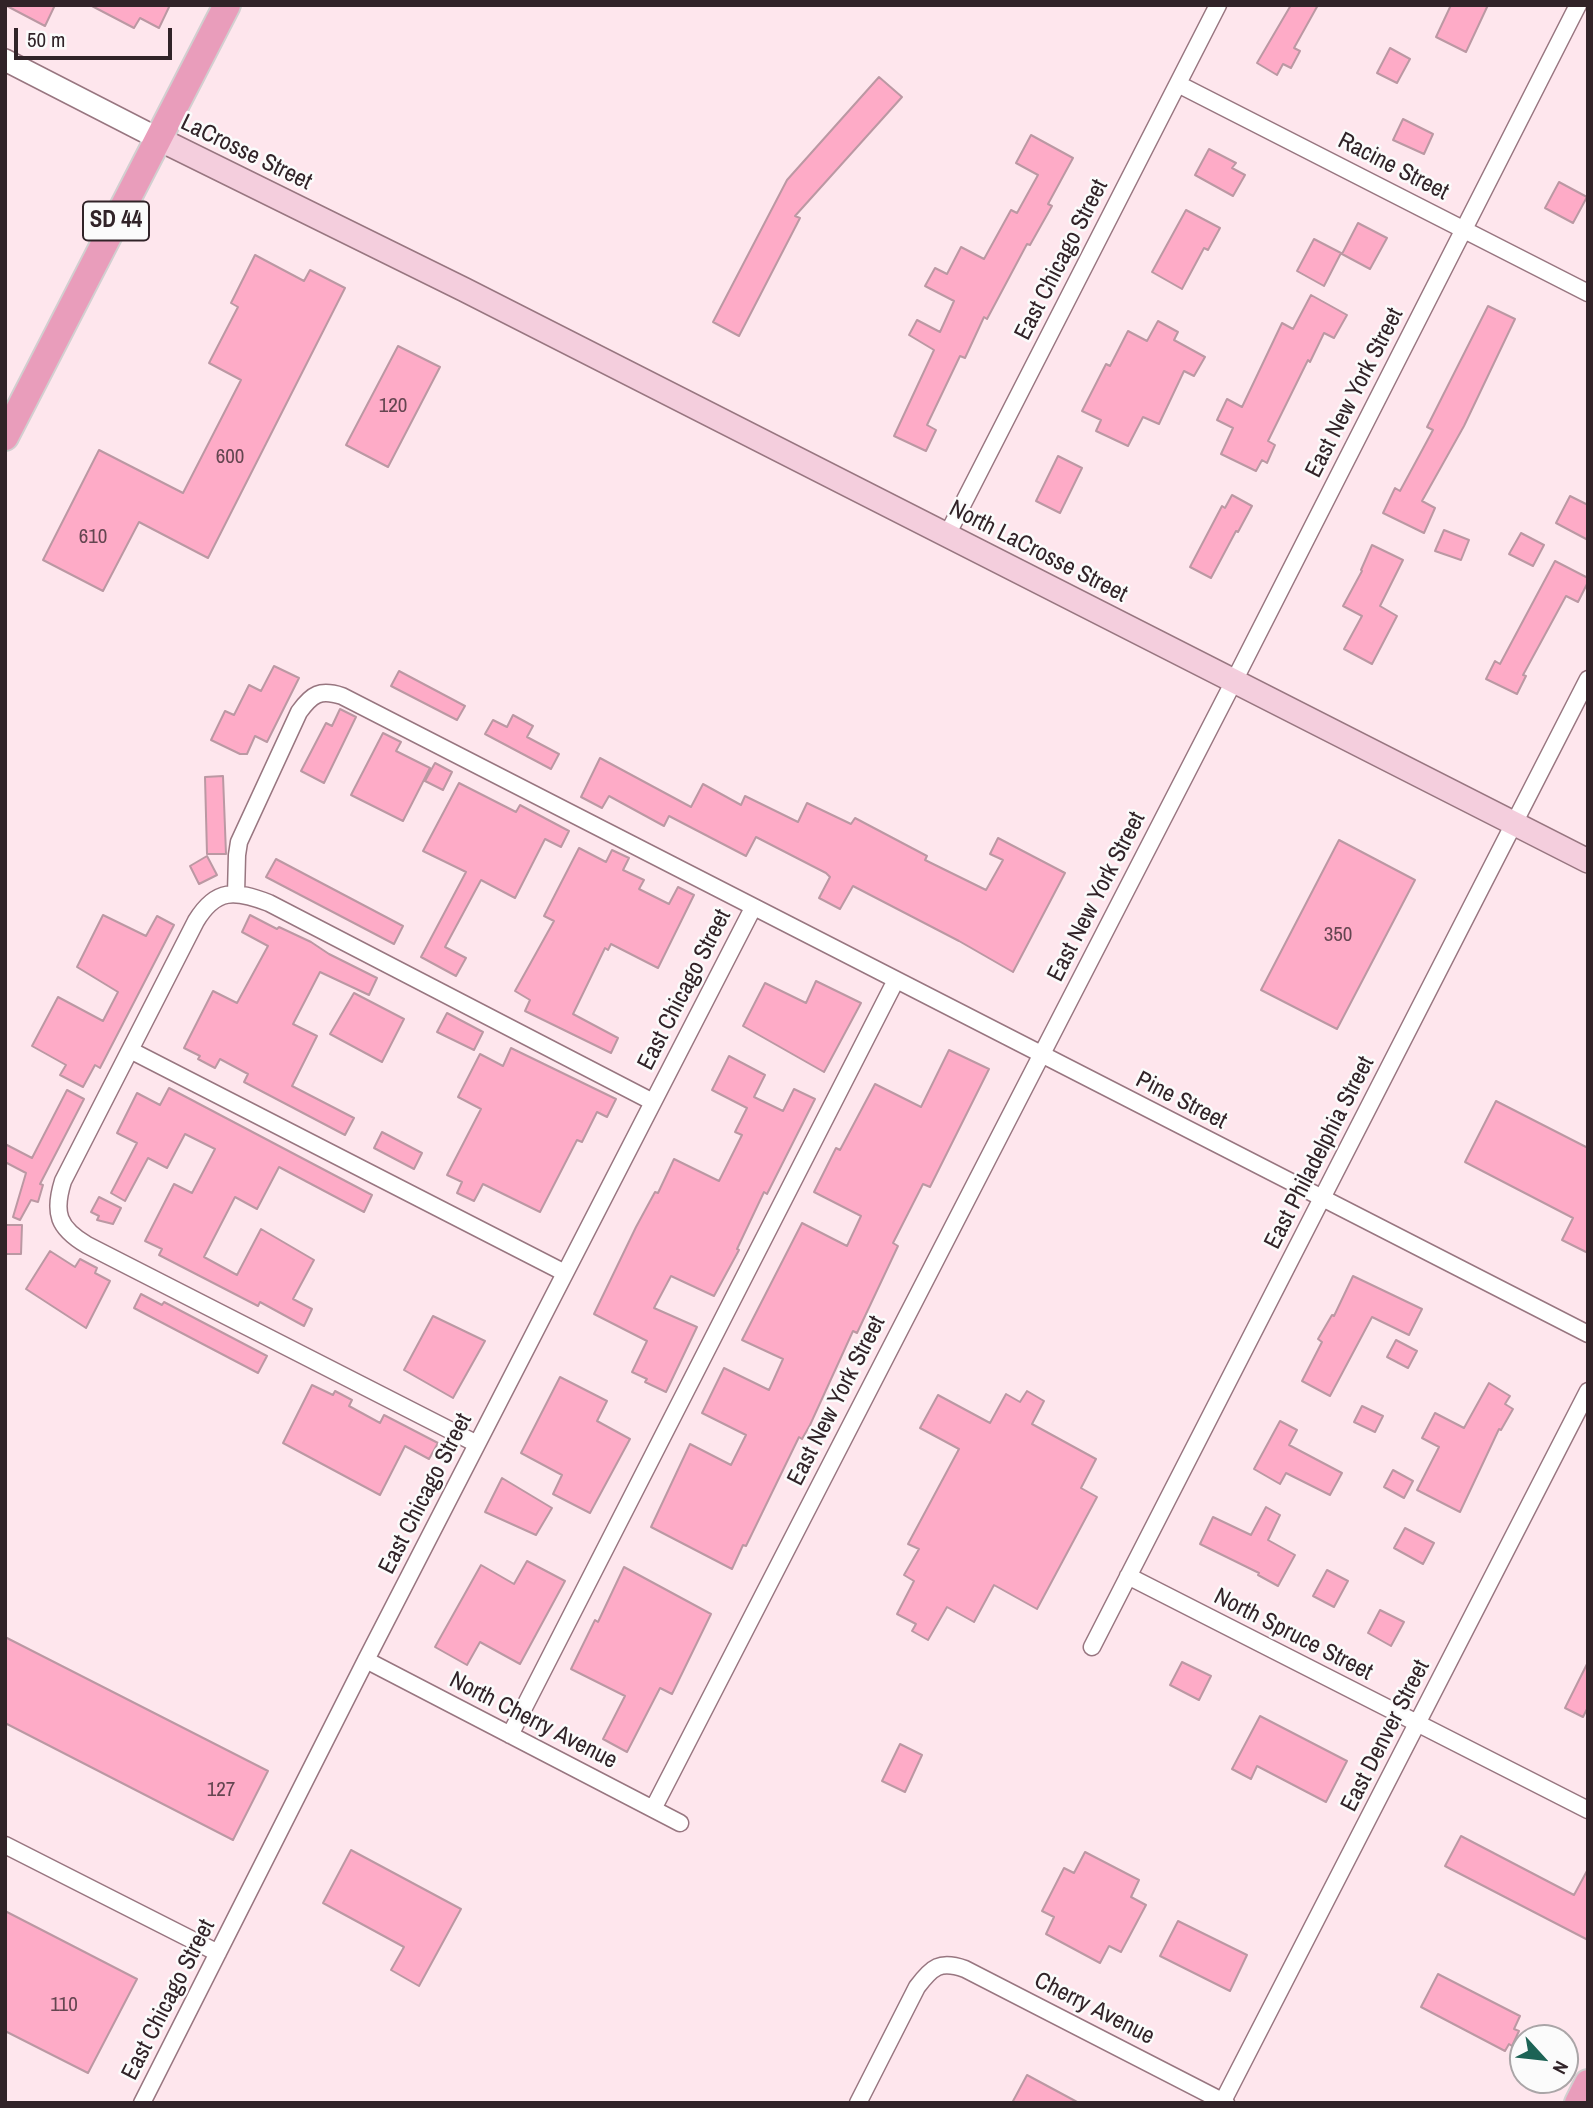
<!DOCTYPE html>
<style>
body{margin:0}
#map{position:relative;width:1593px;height:2108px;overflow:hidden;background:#fee6ed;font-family:"Archivo Narrow",sans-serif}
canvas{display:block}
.frame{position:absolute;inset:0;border:7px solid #312328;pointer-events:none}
.north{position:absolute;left:1509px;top:2024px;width:70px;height:70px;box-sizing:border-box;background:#fbfbfb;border:2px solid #aaa5a7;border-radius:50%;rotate:117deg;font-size:19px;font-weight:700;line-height:28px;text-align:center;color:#312328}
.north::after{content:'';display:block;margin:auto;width:24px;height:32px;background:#1c6355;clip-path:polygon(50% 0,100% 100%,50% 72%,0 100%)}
.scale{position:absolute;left:14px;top:28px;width:158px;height:32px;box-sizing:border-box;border:4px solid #312328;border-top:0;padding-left:9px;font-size:21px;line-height:24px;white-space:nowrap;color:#312328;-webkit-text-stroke:5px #fbfbfb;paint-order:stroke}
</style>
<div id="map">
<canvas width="1593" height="2108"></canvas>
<div class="frame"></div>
<div class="north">N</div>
<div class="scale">50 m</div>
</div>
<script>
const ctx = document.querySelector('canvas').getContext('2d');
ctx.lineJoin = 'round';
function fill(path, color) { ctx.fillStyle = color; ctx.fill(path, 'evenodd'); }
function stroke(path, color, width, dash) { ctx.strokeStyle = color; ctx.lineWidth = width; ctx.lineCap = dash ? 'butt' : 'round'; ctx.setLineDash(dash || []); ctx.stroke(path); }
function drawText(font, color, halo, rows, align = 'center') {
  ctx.font = font + ' "Archivo Narrow",sans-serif'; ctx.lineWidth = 5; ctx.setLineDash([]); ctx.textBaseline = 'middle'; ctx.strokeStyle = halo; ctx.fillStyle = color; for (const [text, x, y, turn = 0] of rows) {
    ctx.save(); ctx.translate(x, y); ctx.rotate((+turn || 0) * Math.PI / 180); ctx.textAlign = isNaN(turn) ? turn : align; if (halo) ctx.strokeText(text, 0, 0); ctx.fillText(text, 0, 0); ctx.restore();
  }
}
const building = new Path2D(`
 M 5,5 L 55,5 L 45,26 Z
 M 90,5 L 170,5 L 159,28 L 140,18 L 134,28 Z
 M 1291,5 L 1318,5 L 1294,48 L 1300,51 L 1291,68 L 1283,64 L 1277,75 L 1257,63 Z
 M 1451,5 L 1488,5 L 1466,52 L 1436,37 Z
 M 1390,48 L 1410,59 L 1397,83 L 1377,73 Z
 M 879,77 L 902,97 L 795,216 L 800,218 L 739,336 L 713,322 L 787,180 Z
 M 1403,119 L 1433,134 L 1424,154 L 1393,140 Z
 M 1031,135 L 1073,158 L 1048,204 L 1052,206 L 1030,245 L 1027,244 L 987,319 L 984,317 L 965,358 L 960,356 L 927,425 L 936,430 L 926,451 L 894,436 L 934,350 L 909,335 L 917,320 L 940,332 L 954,301 L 925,286 L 935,268 L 947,274 L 961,247 L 984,259 L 1011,210 L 1017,213 L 1038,175 L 1016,163 Z
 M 1209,149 L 1236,163 L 1232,168 L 1245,175 L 1233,196 L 1195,175 Z
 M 1559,182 L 1587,197 L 1573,223 L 1545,208 Z
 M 1186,210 L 1220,228 L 1208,250 L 1204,248 L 1182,289 L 1152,272 Z
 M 1358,223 L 1387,238 L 1370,269 L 1342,254 Z
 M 1314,239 L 1341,253 L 1324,286 L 1297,271 Z
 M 255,255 L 304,281 L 310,270 L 345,288 L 208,558 L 139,522 L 103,591 L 43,560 L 99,450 L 183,493 L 241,380 L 209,363 L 238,307 L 231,303 Z
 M 1311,295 L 1347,315 L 1334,338 L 1324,333 L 1310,362 L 1308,360 L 1268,441 L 1275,445 L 1267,463 L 1262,460 L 1256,471 L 1221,454 L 1233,428 L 1217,420 L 1227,399 L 1242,407 L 1282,323 L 1293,329 Z
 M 1488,306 L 1515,319 L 1464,426 L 1422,501 L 1435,508 L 1424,533 L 1383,513 L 1395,488 L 1400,491 L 1433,430 L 1427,427 Z
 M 1158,321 L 1178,332 L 1174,340 L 1205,357 L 1194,376 L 1184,371 L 1159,424 L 1143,417 L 1128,446 L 1096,431 L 1101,420 L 1082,411 L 1106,364 L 1110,366 L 1128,331 L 1147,341 Z
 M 398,346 L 440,367 L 388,467 L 346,445 Z
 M 1058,456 L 1082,468 L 1060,513 L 1036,501 Z
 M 1232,495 L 1252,506 L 1238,532 L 1236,531 L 1211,578 L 1190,567 L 1222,506 L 1225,508 Z
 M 1570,496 L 1588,505 L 1588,540 L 1556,523 Z
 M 1444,530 L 1469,540 L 1461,560 L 1435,551 Z
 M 1521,533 L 1544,545 L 1533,566 L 1509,554 Z
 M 1372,545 L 1403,560 L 1380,606 L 1397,616 L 1372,664 L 1344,649 L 1362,616 L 1343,606 L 1362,571 L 1361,570 Z
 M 1555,561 L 1588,578 L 1588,582 L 1578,602 L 1566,596 L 1523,675 L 1526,676 L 1517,694 L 1486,679 L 1495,661 L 1500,664 Z
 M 274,666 L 299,678 L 267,742 L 255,736 L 247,754 L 240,754 L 211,740 L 225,711 L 234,715 L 249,685 L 261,691 Z
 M 399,671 L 465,706 L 457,720 L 391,686 Z
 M 340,709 L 356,717 L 324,783 L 301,771 L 326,723 L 332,726 Z
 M 513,715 L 533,726 L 527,737 L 559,754 L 551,769 L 485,734 L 493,720 L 507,727 Z
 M 383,733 L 401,742 L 396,751 L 430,768 L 403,821 L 351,795 Z
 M 600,758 L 691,807 L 703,784 L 741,805 L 745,796 L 798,822 L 807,803 L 851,824 L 855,818 L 927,856 L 925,860 L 986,890 L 1003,860 L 990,854 L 998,838 L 1065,873 L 1013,972 L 959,941 L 853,886 L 840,909 L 819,898 L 830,877 L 826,873 L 756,837 L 746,856 L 669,816 L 664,826 L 609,796 L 602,808 L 581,797 Z
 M 435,763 L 452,772 L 443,790 L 425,781 Z
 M 223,776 L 226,854 L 207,854 L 205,777 Z
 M 459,783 L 516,812 L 520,805 L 569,831 L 561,847 L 545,839 L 515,898 L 481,880 L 445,947 L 466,958 L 456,976 L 421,957 L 466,872 L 423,851 Z
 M 1339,840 L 1415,880 L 1337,1029 L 1261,990 Z
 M 579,848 L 606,862 L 612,850 L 629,858 L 623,870 L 644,880 L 639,889 L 669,904 L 678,887 L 694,895 L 658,968 L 611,944 L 608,950 L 605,948 L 573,1014 L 618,1038 L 611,1053 L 525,1011 L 530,1000 L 515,991 L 554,921 L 544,916 Z
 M 207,856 L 217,875 L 199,884 L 190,866 Z
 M 276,859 L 403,926 L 394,944 L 266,877 Z
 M 103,915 L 146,936 L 157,916 L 174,925 L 100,1068 L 95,1065 L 83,1087 L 60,1075 L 66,1065 L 32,1046 L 58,997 L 103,1021 L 118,992 L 77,967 Z
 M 250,915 L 277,929 L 279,927 L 311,942 L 329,954 L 377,978 L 369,995 L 320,972 L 293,1024 L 317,1036 L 292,1086 L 354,1118 L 345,1135 L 244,1082 L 248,1074 L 220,1059 L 215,1068 L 198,1059 L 200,1056 L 184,1048 L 213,991 L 237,1003 L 268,946 L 242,932 Z
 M 816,981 L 861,1003 L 824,1072 L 743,1026 L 765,983 L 806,1003 Z
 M 354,993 L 404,1019 L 382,1062 L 330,1034 Z
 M 447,1013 L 483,1032 L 474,1050 L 437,1032 Z
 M 511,1048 L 616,1099 L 607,1117 L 597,1112 L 582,1142 L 577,1140 L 540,1212 L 483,1184 L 474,1201 L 457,1193 L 462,1182 L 447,1175 L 481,1109 L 458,1097 L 480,1054 L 503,1066 Z
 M 949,1050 L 989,1069 L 930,1187 L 923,1184 L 893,1243 L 898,1246 L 857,1333 L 853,1331 L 810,1425 L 802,1439 L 799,1437 L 746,1546 L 743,1545 L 732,1569 L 651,1527 L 690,1444 L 731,1465 L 746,1435 L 702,1413 L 724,1368 L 769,1390 L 783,1359 L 742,1340 L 802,1223 L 847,1246 L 861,1216 L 814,1192 L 836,1148 L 840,1150 L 875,1084 L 921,1107 Z
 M 729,1056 L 765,1075 L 754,1097 L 783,1111 L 794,1089 L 815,1099 L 767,1194 L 764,1192 L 737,1249 L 739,1250 L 714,1296 L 671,1276 L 654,1308 L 697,1327 L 666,1392 L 645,1382 L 647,1379 L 632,1372 L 647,1341 L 594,1314 L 636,1227 L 655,1192 L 658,1193 L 674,1159 L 719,1181 L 742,1135 L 735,1132 L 747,1108 L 712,1090 Z
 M 169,1088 L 372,1195 L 364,1212 L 279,1167 L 257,1209 L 235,1197 L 204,1257 L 237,1275 L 261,1229 L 314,1260 L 293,1299 L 312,1309 L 304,1326 L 260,1302 L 258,1306 L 159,1255 L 162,1249 L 145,1241 L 174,1184 L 192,1193 L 215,1149 L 185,1134 L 167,1168 L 148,1158 L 125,1201 L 111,1193 L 137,1143 L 117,1133 L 137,1093 L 160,1105 Z
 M 67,1090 L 84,1099 L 40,1184 L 43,1185 L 38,1202 L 31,1200 L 20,1220 L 13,1217 L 26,1173 L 5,1162 L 5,1144 L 32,1158 Z
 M 1496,1101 L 1588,1148 L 1588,1253 L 1562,1240 L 1573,1218 L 1465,1162 Z
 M 382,1132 L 422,1153 L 414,1169 L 374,1148 Z
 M 99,1197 L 121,1208 L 113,1224 L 97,1220 L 99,1216 L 91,1212 Z
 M 5,1225 L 22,1225 L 21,1254 L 5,1254 Z
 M 50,1251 L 75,1267 L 80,1259 L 97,1268 L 95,1273 L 110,1281 L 86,1328 L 26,1289 Z
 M 1353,1276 L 1422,1309 L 1409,1335 L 1372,1317 L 1330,1396 L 1302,1381 L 1322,1342 L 1318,1339 L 1332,1315 L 1334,1316 Z
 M 141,1294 L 162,1305 L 164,1302 L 267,1356 L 258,1373 L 134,1308 Z
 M 433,1316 L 485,1341 L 453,1398 L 404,1370 Z
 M 1396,1340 L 1417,1351 L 1408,1368 L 1387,1357 Z
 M 560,1377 L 607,1401 L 597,1421 L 630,1439 L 590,1513 L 553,1494 L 562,1475 L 521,1453 Z
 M 1489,1383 L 1510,1396 L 1505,1404 L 1513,1409 L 1501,1430 L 1499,1429 L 1460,1512 L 1417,1490 L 1439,1447 L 1422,1438 L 1435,1413 L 1464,1428 Z
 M 312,1385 L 333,1395 L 335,1391 L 352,1400 L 349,1406 L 380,1423 L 384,1415 L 438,1443 L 429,1459 L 405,1446 L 380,1495 L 283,1443 Z
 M 1027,1391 L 1044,1401 L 1032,1424 L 1096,1459 L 1081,1488 L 1097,1497 L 1037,1609 L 994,1585 L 974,1622 L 947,1607 L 928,1640 L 912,1631 L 916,1624 L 897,1614 L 914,1581 L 904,1575 L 919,1549 L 908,1544 L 959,1449 L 920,1428 L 938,1395 L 990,1423 L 1006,1394 L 1020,1402 Z
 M 1362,1406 L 1383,1416 L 1375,1432 L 1354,1422 Z
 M 1280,1421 L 1297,1430 L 1289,1445 L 1342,1473 L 1330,1495 L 1286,1473 L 1280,1484 L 1254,1469 Z
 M 1393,1470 L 1413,1481 L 1404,1498 L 1384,1487 Z
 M 502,1478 L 552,1508 L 536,1535 L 485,1512 Z
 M 1266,1507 L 1280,1515 L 1268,1540 L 1295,1555 L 1278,1586 L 1258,1575 L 1259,1573 L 1200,1544 L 1213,1517 L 1251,1535 Z
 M 1405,1528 L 1434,1543 L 1423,1564 L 1394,1548 Z
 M 527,1561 L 565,1581 L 520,1664 L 480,1642 L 467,1665 L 435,1647 L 481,1565 L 514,1584 Z
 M 624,1567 L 711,1614 L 672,1694 L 660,1688 L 627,1752 L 603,1739 L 625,1696 L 571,1669 L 595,1620 L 598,1622 Z
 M 1327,1570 L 1348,1581 L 1334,1607 L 1313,1596 Z
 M 1380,1610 L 1404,1622 L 1391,1646 L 1368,1633 Z
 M 5,1637 L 268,1771 L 233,1840 L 5,1723 Z
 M 1182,1662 L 1211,1676 L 1199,1700 L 1170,1685 Z
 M 1588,1662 L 1588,1707 L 1583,1717 L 1565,1708 Z
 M 1260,1716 L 1347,1761 L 1326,1802 L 1257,1766 L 1251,1779 L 1232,1769 Z
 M 900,1744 L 922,1755 L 905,1792 L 882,1781 Z
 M 1461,1836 L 1574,1895 L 1588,1869 L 1588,1940 L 1445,1866 Z
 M 351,1850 L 461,1909 L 419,1986 L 391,1970 L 404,1947 L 323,1903 Z
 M 1085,1852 L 1139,1880 L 1131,1897 L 1146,1905 L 1121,1952 L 1109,1946 L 1100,1963 L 1046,1934 L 1054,1917 L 1042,1911 L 1064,1868 L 1074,1873 Z
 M 5,1911 L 137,1979 L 88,2073 L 5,2031 Z
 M 1178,1921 L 1247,1955 L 1230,1991 L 1160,1956 Z
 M 1438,1974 L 1520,2016 L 1514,2029 L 1519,2031 L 1512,2046 L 1509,2044 L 1505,2051 L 1421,2007 Z
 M 1027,2075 L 1079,2103 L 1012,2103 Z`);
fill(building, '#feabc7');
stroke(building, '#bb98a3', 2);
const minor = new Path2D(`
 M 1178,84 L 1588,293
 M 947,535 L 1218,5
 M 236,894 L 237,855 L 239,842 L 299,712 C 312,694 320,689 342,696 L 1588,1334
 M 130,1050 L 565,1273
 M 477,1444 L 87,1245 C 58,1228 53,1213 63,1181 L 196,921 C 216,888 235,890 269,903 L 653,1102
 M 1128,1576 L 1588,1810
 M 1092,1647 L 1588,679
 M 366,1660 L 680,1823
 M 510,1735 L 896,980
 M 653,1809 L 1234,681 L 1578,5
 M 5,1845 L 218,1953
 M 1223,2101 L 1588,1391
 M 142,2103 L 366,1660 L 753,908
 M 858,2103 L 917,1987 C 932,1967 940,1960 965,1969 L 1226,2103`);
const tertiary = new Path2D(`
 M 5,60 L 159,139`);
const secondary = new Path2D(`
 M 159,139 L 465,290 L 1588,861`);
const primary = new Path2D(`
 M 5,437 L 227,5
 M 1578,2103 L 1588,2083`);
stroke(minor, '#987680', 19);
stroke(tertiary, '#987680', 24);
stroke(secondary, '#987680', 26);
stroke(primary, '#d2cfd0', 30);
stroke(minor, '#fff', 16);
stroke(tertiary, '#fff', 21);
stroke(secondary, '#f4cedd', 23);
stroke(primary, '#e99dbb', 26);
drawText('21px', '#644550', null, [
 ["120",393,406],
 ["600",230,457],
 ["610",93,537],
 ["350",1338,935],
 ["127",221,1790],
 ["110",64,2005]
]);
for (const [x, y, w] of [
 [116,221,66]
]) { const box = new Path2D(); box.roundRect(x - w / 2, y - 19.5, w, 39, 5); ctx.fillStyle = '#fbfbfb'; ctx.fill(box); stroke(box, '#312328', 2); }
drawText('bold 23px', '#312328', null, [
 ["SD 44",116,221]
]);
drawText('24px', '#312328', '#fbfbfb', [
 ["LaCrosse Street",246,153,26],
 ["Racine Street",1393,167,27],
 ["East Chicago Street",1062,260,-63],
 ["East New York Street",1355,393,-63],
 ["North LaCrosse Street",1038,552,27],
 ["East New York Street",1097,897,-63],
 ["East Chicago Street",685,990,-63],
 ["Pine Street",1181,1101,27],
 ["East Philadelphia Street",1320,1153,-63],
 ["East New York Street",837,1401,-63],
 ["East Chicago Street",426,1494,-63],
 ["North Spruce Street",1293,1635,27],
 ["North Cherry Avenue",533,1721,27],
 ["East Denver Street",1386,1736,-63],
 ["East Chicago Street",169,2000,-63],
 ["Cherry Avenue",1094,2009,27]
]);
</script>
